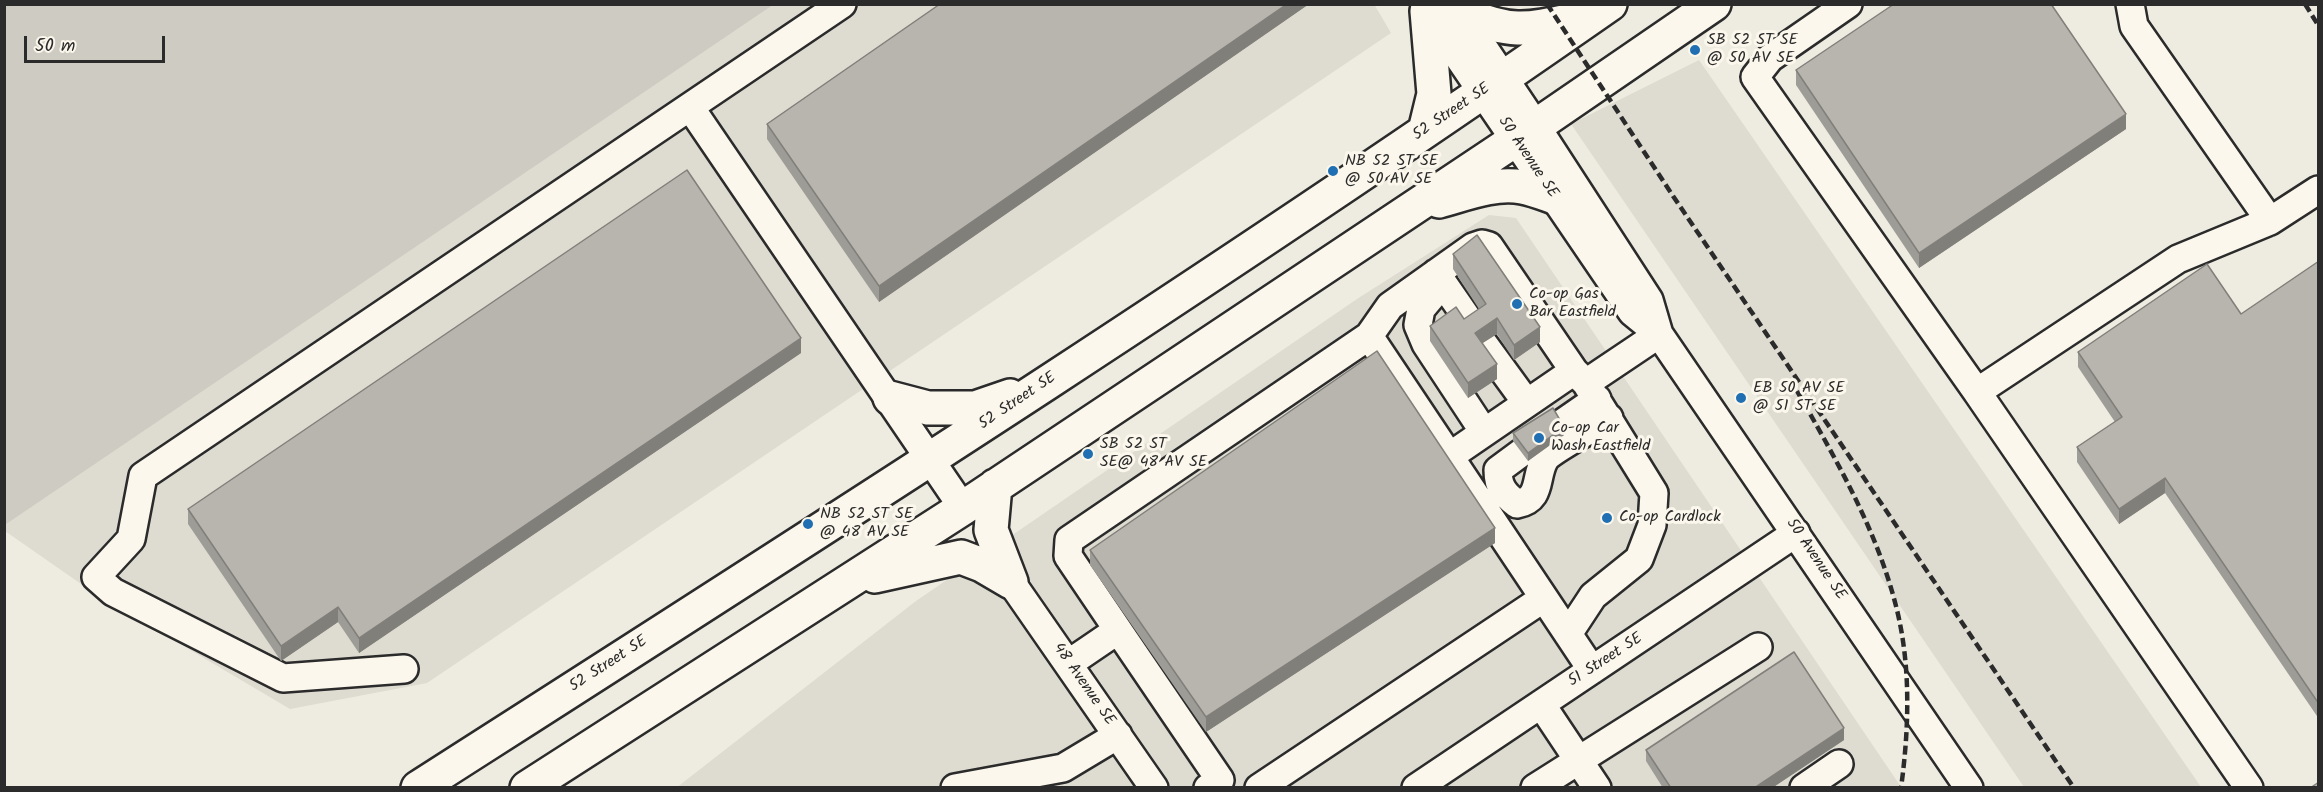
<!DOCTYPE html>
<style>
body{margin:0}
#map{position:relative;width:2323px;height:792px;overflow:hidden;background:#eeebe0;font-family:Kalam,sans-serif}
canvas{display:block}
.frame{position:absolute;inset:0;border:6px solid #2b2b2b;pointer-events:none}
.scale{position:absolute;left:24px;top:36px;width:141px;height:27px;box-sizing:border-box;border:3px solid #2b2b2b;border-top:0;padding-left:8px;font-size:18px;line-height:21px;white-space:nowrap;color:#2b2b2b;-webkit-text-stroke:4px #fbf7ec;paint-order:stroke}
</style>
<div id="map">
<canvas width="2323" height="792"></canvas>
<div class="frame"></div>
<div class="scale">50 m</div>
</div>
<script>
const ctx = document.querySelector('canvas').getContext('2d');
ctx.lineJoin = 'round';
function fill(path, color) { ctx.fillStyle = color; ctx.fill(path, 'evenodd'); }
function stroke(path, color, width, dash) { ctx.strokeStyle = color; ctx.lineWidth = width; ctx.lineCap = dash ? 'butt' : 'round'; ctx.setLineDash(dash || []); ctx.stroke(path); }
function drawText(font, color, halo, rows, align = 'center') {
  ctx.font = font + ' Kalam,sans-serif'; ctx.lineWidth = 6; ctx.setLineDash([]); ctx.textBaseline = 'middle'; ctx.strokeStyle = halo; ctx.fillStyle = color; for (const [text, x, y, turn = 0] of rows) {
    ctx.save(); ctx.translate(x, y); ctx.rotate((+turn || 0) * Math.PI / 180); ctx.textAlign = isNaN(turn) ? turn : align; if (halo) ctx.strokeText(text, 0, 0); ctx.fillText(text, 0, 0); ctx.restore();
  }
}
fill(new Path2D(`
 M 1374,4 L 1391,33 L 427,683 L 290,709 L 94,593 L 5,531 L 5,525 L 773,5 Z
 M 1699,60 L 2201,787 L 2024,787 L 1571,124 Z
 M 1489,215 L 1516,218 L 1901,787 L 676,788 L 916,601 L 1357,299 Z`), '#dedbd1');
fill(new Path2D(`
 M 5,4 L 773,4 L 773,5 L 5,525 Z`), '#cecbc2');
const minor = new Path2D(`
 M 1848,4 L 1770,58 L 1755,77 L 1977,392
 M 2130,4 L 2134,26 L 2270,221 L 2178,259 L 1977,392 L 2249,788
 M 1455,5 L 1536,126 L 1649,300 L 1659,334
 M 1425,8 L 1632,312 L 1659,334 L 1969,788
 M 690,107 L 963,508
 M 2270,221 L 2318,190
 M 1436,273 L 1474,328
 M 1442,284 L 1421,309 L 1418,325 L 1426,344 L 1484,432
 M 1369,336 L 1390,306 L 1473,247 L 1482,244 L 1489,246 L 1574,371
 M 1483,343 L 1526,402
 M 1558,426 L 1597,399
 M 1521,453 L 1498,470 C 1498,487 1504,494 1517,504 C 1543,499 1534,477 1545,459 C 1552,450 1597,426 1609,418
 M 1450,456 L 1574,371 L 1586,383 L 1659,334
 M 1011,582 L 1154,788
 M 1544,598 L 1592,670
 M 1118,630 L 1068,556 L 1069,540 L 1369,336 L 1544,598 L 1259,788
 M 1568,634 L 1593,596 L 1639,559 L 1652,525 L 1654,493 L 1586,383
 M 1068,664 L 1118,630 L 1220,780 L 1208,788
 M 404,669 L 283,678 L 113,592 L 96,577 L 131,539 L 143,476 L 842,4
 M 1541,704 L 1597,788
 M 955,788 L 1063,768 L 1118,735
 M 1416,788 L 1796,533
 M 1535,788 L 1758,647
 M 1804,788 L 1839,764`);
const major = new Path2D(`
 M 1460,12 C 1512,35 1527,30 1581,18
 M 1425,131 L 1434,94 L 1427,11
 M 1439,201 C 1465,194 1494,182 1522,187 C 1533,189 1543,193 1554,197
 M 890,398 L 928,408 L 975,408 L 1010,396
 M 995,486 L 991,530 L 1011,582
 M 875,576 L 961,557 L 982,565 L 1011,582
 M 418,788 C 818,532 1220,276 1610,4
 M 527,788 L 963,508 L 1536,126 L 1714,4`);
stroke(minor, '#2b2b2b', 32);
stroke(major, '#2b2b2b', 38);
stroke(minor, '#fbf7ec', 27);
stroke(major, '#fbf7ec', 33);
stroke(new Path2D(`
 M 1547,4 L 1673,196 L 2074,788
 M 2305,4 L 2318,25
 M 1797,391 C 1837,461 1878,532 1897,610 C 1911,668 1909,729 1901,788`), '#2b2b2b', 4.5, [9, 4.5]);
fill(new Path2D(`
 M 940,4 L 1309,4 L 879,302 L 767,139 L 767,124 Z
 M 1796,70 L 2126,129 L 1919,268 L 1796,85 Z
 M 1453,254 L 1540,342 L 1514,360 L 1497,334 L 1482,343 L 1497,379 L 1468,398 L 1430,341 L 1430,326 L 1464,319 L 1479,309 L 1453,269 Z
 M 2319,261 L 2319,719 L 2165,493 L 2119,524 L 2077,462 L 2077,447 L 2115,422 L 2078,367 L 2078,352 L 2241,314 Z
 M 801,353 L 359,653 L 338,622 L 281,661 L 188,524 L 188,509 Z
 M 1513,433 L 1564,435 L 1528,461 L 1513,441 Z
 M 1495,543 L 1206,732 L 1090,565 L 1090,550 Z
 M 1844,740 L 1772,788 L 1663,788 L 1646,761 L 1646,750 Z`), '#9e9c96');
fill(new Path2D(`
 M 1287,4 L 1309,4 L 879,302 L 879,286 Z
 M 2126,114 L 2126,129 L 1919,268 L 1919,253 Z
 M 1497,318 L 1497,334 L 1475,348 L 1475,333 Z
 M 1540,327 L 1540,342 L 1514,360 L 1514,345 Z
 M 801,338 L 801,353 L 359,653 L 359,638 Z
 M 1497,364 L 1497,379 L 1468,398 L 1468,383 Z
 M 1564,427 L 1564,435 L 1528,461 L 1528,453 Z
 M 2165,478 L 2165,493 L 2119,524 L 2119,509 Z
 M 1495,528 L 1495,543 L 1206,732 L 1206,717 Z
 M 338,607 L 338,622 L 281,661 L 281,646 Z
 M 1844,728 L 1844,740 L 1772,788 L 1754,788 Z`), '#817f7a');
const building = new Path2D(`
 M 940,4 L 1287,4 L 879,286 L 767,124 Z
 M 1894,4 L 2051,4 L 2126,114 L 1919,253 L 1796,70 Z
 M 687,170 L 801,338 L 359,638 L 338,607 L 281,646 L 188,509 Z
 M 1477,235 L 1540,327 L 1514,345 L 1497,318 L 1475,333 L 1497,364 L 1468,383 L 1430,326 L 1456,307 L 1464,319 L 1486,304 L 1453,254 Z
 M 2319,261 L 2319,704 L 2165,478 L 2119,509 L 2077,447 L 2122,417 L 2078,352 L 2207,264 L 2241,314 Z
 M 1377,351 L 1495,528 L 1206,717 L 1090,550 Z
 M 1553,408 L 1564,427 L 1528,453 L 1513,433 Z
 M 1794,652 L 1844,728 L 1754,788 L 1671,788 L 1646,750 Z
 M 2319,782 L 2319,788 L 2310,788 Z`);
fill(building, '#b8b5ae');
stroke(building, '#817f7a', 1.5);
for (const [x, y, r, color] of [
 [1695,50,6,"#1f6fb2"],
 [1333,171,6,"#1f6fb2"],
 [1517,304,6,"#1f6fb2"],
 [1741,398,6,"#1f6fb2"],
 [1539,438,6,"#1f6fb2"],
 [1088,454,6,"#1f6fb2"],
 [1607,518,6,"#1f6fb2"],
 [808,524,6,"#1f6fb2"]
]) { const dot = new Path2D(); dot.arc(x, y, r, 0, 2 * Math.PI); ctx.fillStyle = color; ctx.fill(dot); stroke(dot, '#fbf7ec', 2); }
drawText('16px', '#2b2b2b', '#fbf7ec', [
 ["SB 52 ST SE",1707,41],
 ["@ 50 AV SE",1707,59],
 ["NB 52 ST SE",1345,162],
 ["@ 50 AV SE",1345,180],
 ["Co-op Gas",1529,295],
 ["Bar Eastfield",1529,313],
 ["EB 50 AV SE",1753,389],
 ["@ 51 ST SE",1753,407],
 ["Co-op Car",1551,429],
 ["Wash Eastfield",1551,447],
 ["SB 52 ST",1100,445],
 ["SE@ 48 AV SE",1100,463],
 ["NB 52 ST SE",820,515],
 ["@ 48 AV SE",820,533],
 ["Co-op Cardlock",1619,518]
], 'left');
drawText('16px', '#2b2b2b', '#fbf7ec', [
 ["52 Street SE",1452,113,-34],
 ["50 Avenue SE",1527,158,56],
 ["52 Street SE",1018,402,-34],
 ["50 Avenue SE",1815,560,56],
 ["51 Street SE",1606,661,-33],
 ["52 Street SE",609,665,-33],
 ["48 Avenue SE",1083,685,55]
]);
</script>
